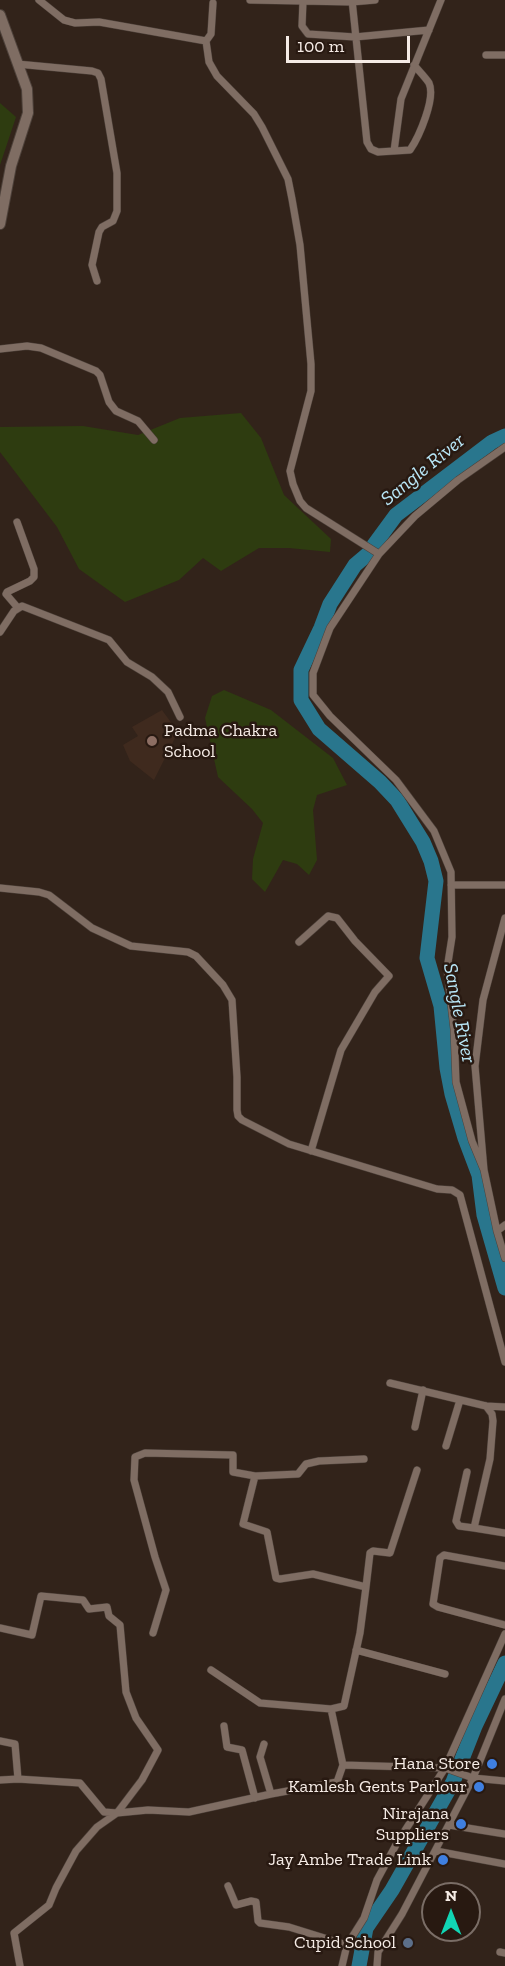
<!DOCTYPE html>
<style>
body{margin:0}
#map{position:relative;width:505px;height:1966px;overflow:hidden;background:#32231a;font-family:"Zilla Slab",serif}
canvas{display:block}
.north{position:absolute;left:421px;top:1882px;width:60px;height:60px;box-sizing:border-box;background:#281911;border:2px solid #7a6d66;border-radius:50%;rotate:0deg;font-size:16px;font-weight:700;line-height:24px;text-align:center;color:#f6ece6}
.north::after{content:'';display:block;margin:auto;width:21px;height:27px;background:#11d5b4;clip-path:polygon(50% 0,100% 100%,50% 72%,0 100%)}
.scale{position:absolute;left:286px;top:36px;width:124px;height:27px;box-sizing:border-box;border:3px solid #f6ece6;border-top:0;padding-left:8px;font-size:18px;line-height:21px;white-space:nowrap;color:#f6ece6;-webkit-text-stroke:4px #281911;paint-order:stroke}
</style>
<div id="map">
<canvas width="505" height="1966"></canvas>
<div class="north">N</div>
<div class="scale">100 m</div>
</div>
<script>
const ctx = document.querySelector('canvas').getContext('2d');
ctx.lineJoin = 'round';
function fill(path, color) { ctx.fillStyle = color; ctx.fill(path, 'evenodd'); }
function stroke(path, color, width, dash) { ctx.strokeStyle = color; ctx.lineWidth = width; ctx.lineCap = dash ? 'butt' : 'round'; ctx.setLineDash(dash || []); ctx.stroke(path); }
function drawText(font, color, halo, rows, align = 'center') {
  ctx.font = font + ' "Zilla Slab",serif'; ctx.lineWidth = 5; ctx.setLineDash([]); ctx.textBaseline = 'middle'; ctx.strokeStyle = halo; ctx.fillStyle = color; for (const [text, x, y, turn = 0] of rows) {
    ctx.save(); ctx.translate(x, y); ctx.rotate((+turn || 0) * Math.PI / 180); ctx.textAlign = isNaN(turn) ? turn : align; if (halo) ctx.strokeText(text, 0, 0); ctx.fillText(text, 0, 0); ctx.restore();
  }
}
fill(new Path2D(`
 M 162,710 L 178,732 L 154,780 L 130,761 L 123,745 L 138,736 L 132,727 Z`), '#3f2a1e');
fill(new Path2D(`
 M 0,103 L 16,117 L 0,165 Z
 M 241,413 L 261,438 L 284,495 L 331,539 L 330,552 L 289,548 L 259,548 L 221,571 L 203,558 L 179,580 L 125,602 L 79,569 L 57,527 L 0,452 L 0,427 L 83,426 L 138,435 L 180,418 Z
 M 224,690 L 271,710 L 333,758 L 347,785 L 317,795 L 313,810 L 317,860 L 309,875 L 297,864 L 283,860 L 265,892 L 252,879 L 253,859 L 263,823 L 252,809 L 218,777 L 205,718 L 212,696 Z`), '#2e3c10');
stroke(new Path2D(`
 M 374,545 L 396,515 L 492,442 L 505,436
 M 368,554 L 355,565 L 330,604 L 321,628 L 301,670 L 301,700 L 319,729 L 380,782 L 397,800 L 423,842 L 431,861 L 436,881 L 427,958 L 441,1006 L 447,1068 L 452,1094 L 465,1138 L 479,1175 L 484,1215 L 505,1288
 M 359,1966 L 366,1928 L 392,1890 L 453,1782 L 475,1726 L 505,1663`), '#29768d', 15);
const street = new Path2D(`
 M 39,0 L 64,20 L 75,23 L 99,22 L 206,41
 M 250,0 L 352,2 L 375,0
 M 352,0 L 367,142 L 371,149 L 378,152 L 410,150 C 419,137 436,98 429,83 C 425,77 418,70 414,65
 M 303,1 L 302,26 L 308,34 L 355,37 L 429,30
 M 213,3 L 211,34 L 206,41 L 209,62 L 217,76 L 254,114 L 262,127 L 288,179 L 292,199 L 300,245 L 311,364 L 311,391 L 290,471 L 293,484 L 300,501 L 306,508 L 379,554
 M 486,55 L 505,55
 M 17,64 L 92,71 L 98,73 L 101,79 L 117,173 L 117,211 L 113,221 L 102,227 L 99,232 L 92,265 L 97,281
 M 394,151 L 401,99 L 441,0
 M 0,349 L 27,346 L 41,348 L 96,371 L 100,375 L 109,402 L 116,411 L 138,421 L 154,440
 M 17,522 L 34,569 L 34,577 L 30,581 L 7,592 L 6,594 L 18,608
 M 0,632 L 14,611 L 22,606 L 109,640 L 127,662 L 152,677 L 168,692 L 180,717
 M 451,885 L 505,885
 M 0,888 L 39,892 L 49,895 L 92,928 L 131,946 L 188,952 L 196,956 L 223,985 L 232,1000 L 237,1077 L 237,1110 L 238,1116 L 242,1120 L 289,1144 L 437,1189 L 452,1190 L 460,1195 L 505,1362
 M 505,918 L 483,1000 L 475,1066 L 484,1170 L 497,1231 L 505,1258
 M 299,942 L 328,916 L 337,918 L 355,941 L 389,976 L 375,992 L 341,1050 L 311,1151
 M 484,1170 L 472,1141 L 456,1082 L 454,1029 L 447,969 L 452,937 L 451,872 L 434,831 L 396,780 L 330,716 L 313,695 L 313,673 L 330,628 L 379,554 L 415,516 L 458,480 L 505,447
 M 497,1231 L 505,1225
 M 390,1383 L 486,1406 L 505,1407
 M 486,1406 L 492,1414 L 493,1421 L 490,1459 L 474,1528 L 505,1533
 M 415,1427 L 423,1390
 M 446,1446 L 460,1400
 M 467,1472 L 456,1521 L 459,1526 L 474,1528
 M 255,1476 L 298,1474 L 306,1464 L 319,1461 L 364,1459
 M 505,1566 L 444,1555 L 440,1558 L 433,1604 L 438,1607 L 505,1625
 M 366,1587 L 370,1553 L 373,1551 L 390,1553 L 417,1470
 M 0,1628 L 32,1635 L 41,1596 L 83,1600 L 89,1609 L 107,1607 L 109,1616 L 120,1625 L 126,1692 L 136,1718 L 158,1750 L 142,1780 L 117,1813 L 97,1827 L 76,1851 L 56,1888 L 49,1905 L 14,1933 L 20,1966
 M 356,1650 L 445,1674
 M 211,1670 L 260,1703 L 331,1709
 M 224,1726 L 227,1747 L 242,1750 L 255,1798
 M 0,1741 L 15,1744 L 18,1779
 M 264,1744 L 260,1757 L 271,1794
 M 343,1765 L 445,1768 L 473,1778 L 505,1781
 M 0,1780 L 18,1779 L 80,1783 L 104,1812 L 117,1813 L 148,1810 L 189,1812 L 271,1794 L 337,1782 L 343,1765 L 331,1709 L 344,1706 L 360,1633 L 366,1587 L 313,1574 L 280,1579 L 276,1578 L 267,1532 L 243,1524 L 255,1476 L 233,1472 L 233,1455 L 145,1453 L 135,1457 L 134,1480 L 155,1557 L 166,1590 L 153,1633
 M 449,1825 L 505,1834
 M 436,1851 L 505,1864
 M 228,1886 L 236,1905 L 251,1901 L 256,1902 L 258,1921 L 260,1923 L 289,1927 L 347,1945 L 364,1918 L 377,1880 L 397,1843 L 445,1768 L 505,1634
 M 500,1952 L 505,1953
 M 342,1966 L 347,1945
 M 377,1966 L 378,1952 L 402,1914 L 473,1778 L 505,1699`);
const secondary = new Path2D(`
 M 0,15 L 27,89 L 28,113 L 11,166 L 0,224`);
stroke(street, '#4e423b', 8);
stroke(secondary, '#4e423b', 12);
stroke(street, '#7f6d63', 7);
stroke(secondary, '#7f6d63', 10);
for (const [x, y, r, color] of [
 [152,741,6,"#8d6e63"],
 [492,1764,6,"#3f7fe0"],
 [479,1787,6,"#3f7fe0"],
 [461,1824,6,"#3f7fe0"],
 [443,1860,6,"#3f7fe0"],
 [408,1943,6,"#5c6f8a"]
]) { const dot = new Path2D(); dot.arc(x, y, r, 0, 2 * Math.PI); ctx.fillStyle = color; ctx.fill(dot); stroke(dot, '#281911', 2); }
drawText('18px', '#f6ece6', '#281911', [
 ["Padma Chakra",164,731,"left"],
 ["School",164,752,"left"],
 ["Hana Store",480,1764],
 ["Kamlesh Gents Parlour",467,1787],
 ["Nirajana",449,1814],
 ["Suppliers",449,1835],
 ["Jay Ambe Trade Link",431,1860],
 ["Cupid School",396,1943]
], 'right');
drawText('italic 20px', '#b9e7f8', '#281911', [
 ["Sangle River",423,470,-39],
 ["Sangle River",459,1013,79]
]);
</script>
